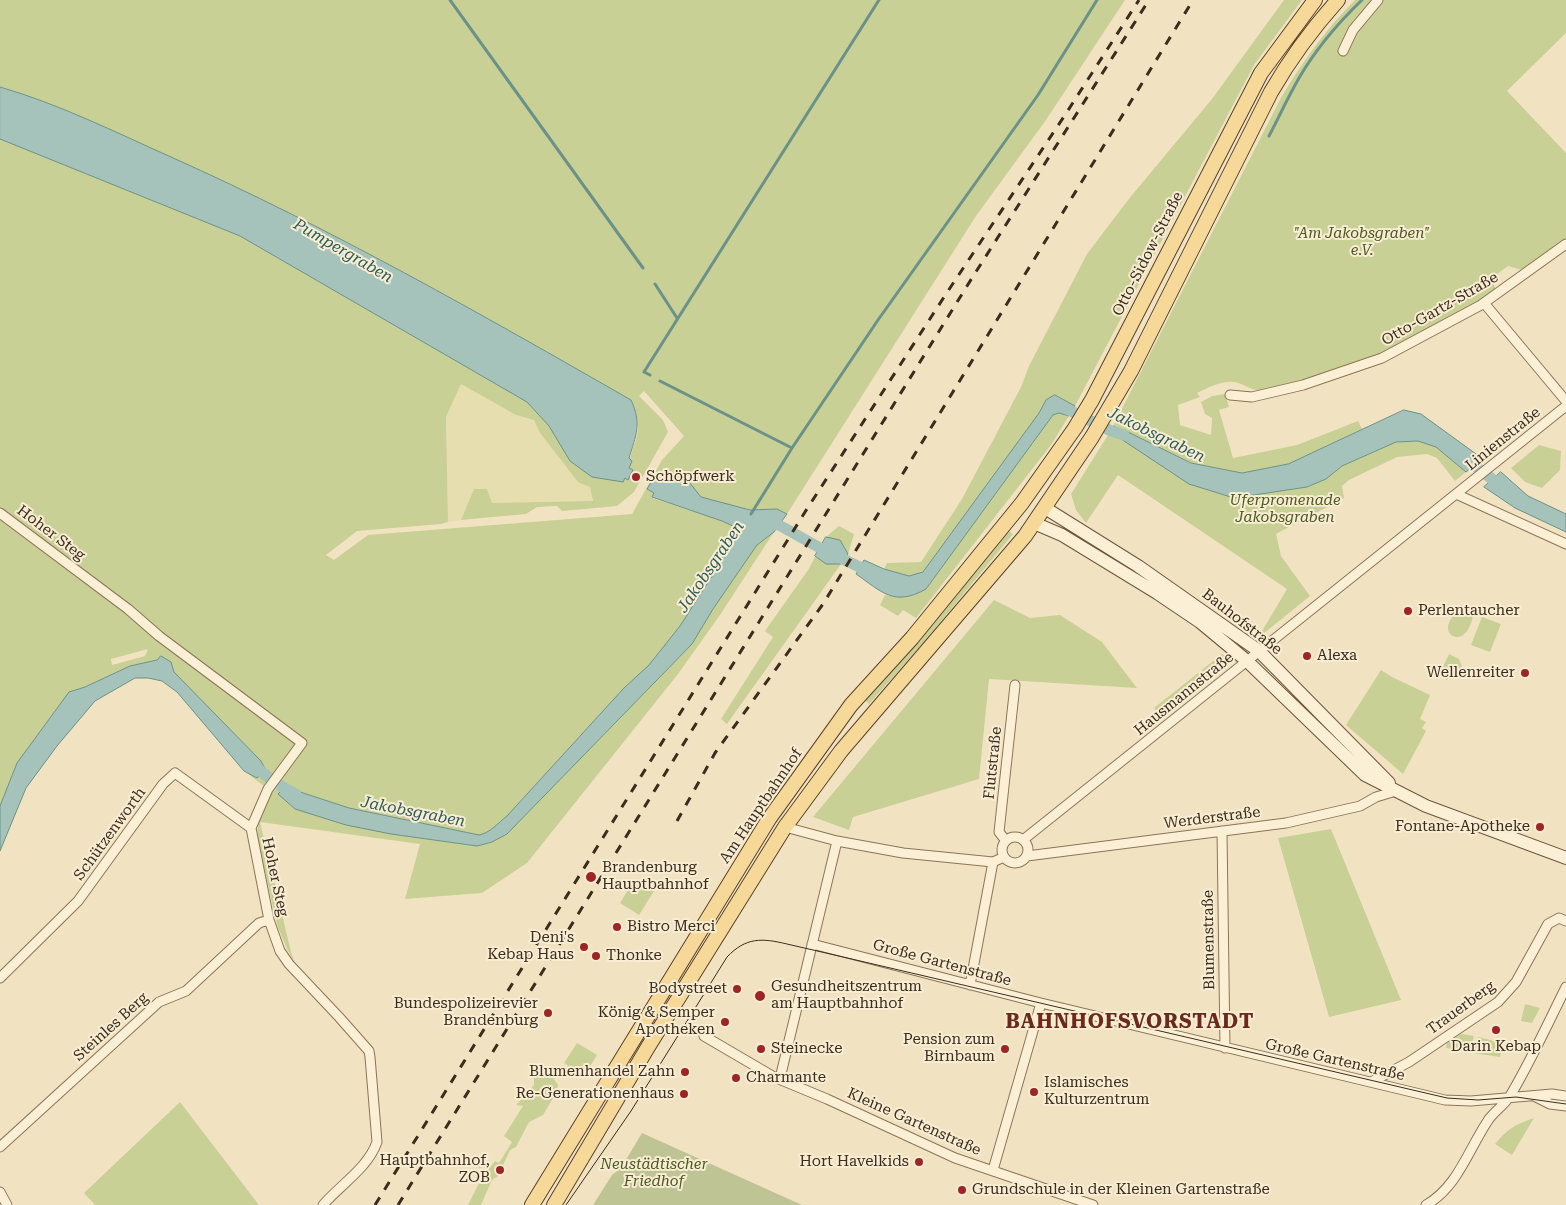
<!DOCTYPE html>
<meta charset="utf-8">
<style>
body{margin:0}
canvas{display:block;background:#f1e3c2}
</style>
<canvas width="1566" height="1205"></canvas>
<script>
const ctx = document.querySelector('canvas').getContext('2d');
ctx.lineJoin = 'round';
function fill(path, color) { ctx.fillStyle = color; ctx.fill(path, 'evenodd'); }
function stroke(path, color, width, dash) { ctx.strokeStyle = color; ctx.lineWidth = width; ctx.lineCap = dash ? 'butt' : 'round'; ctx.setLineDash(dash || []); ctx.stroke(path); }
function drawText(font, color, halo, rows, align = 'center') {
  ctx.font = font + ' "Roboto Serif",serif'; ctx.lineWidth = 4; ctx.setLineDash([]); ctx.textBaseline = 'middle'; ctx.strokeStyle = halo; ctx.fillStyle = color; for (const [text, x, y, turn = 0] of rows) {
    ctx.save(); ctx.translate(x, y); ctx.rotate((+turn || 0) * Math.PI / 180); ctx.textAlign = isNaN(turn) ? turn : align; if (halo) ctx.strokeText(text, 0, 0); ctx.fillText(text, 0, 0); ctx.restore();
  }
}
fill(new Path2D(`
 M 461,384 L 516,415 L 534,420 L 540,433 L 578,482 L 590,486 L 593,502 L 491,503 L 474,489 L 461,520 L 448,522 L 446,417 Z`), '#e7deaf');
fill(new Path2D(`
 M 0,0 L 1125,0 L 1046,120 L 976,216 L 787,514 L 777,509 L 750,510 L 700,497 L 653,479 L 654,493 L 652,498 L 722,521 L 735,527 L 738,531 L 729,540 L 720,564 L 680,626 L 649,665 L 624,688 L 507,816 C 498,823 490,833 479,835 L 349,808 L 285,787 L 391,834 L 477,846 L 492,842 L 507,834 L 692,644 L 713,609 L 757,545 L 774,532 L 720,615 L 678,674 L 527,863 L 482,893 L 405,899 L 420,844 L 260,822 L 291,952 L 295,963 L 288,951 L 277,925 L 257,836 L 259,816 L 270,791 L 281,774 L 274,772 L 264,786 L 244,771 L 257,778 L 261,761 L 174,672 L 171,662 L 157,660 L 130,666 L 85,687 L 69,692 L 17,763 L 0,806 L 0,139 L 240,236 L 527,402 L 549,426 L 570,461 L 629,479 L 633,470 L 629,468 C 629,452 638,441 638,428 C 638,419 635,409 631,400 C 481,314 330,228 171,157 C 115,132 59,104 0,87 ZM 461,384 L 516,415 L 534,420 L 540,433 L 578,482 L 590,487 L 593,501 L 492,503 L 487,489 L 474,489 L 461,520 L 526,514 L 537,507 L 557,506 L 562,511 L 617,506 L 634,492 L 668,432 L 663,420 L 639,396 L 644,391 L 684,436 L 662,460 L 632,514 L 368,535 L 334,560 L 326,555 L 357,531 L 441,524 L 448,522 L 446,417 ZM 148,649 L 145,656 L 112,665 L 111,659 Z
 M 1284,0 L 1302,0 L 1254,65 L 1075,406 L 1055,395 L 1046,400 L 1039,413 L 923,572 L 909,576 L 884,569 L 887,563 L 921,562 L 962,499 L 1021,387 L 1029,366 L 1087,254 L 1128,200 L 1212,99 Z
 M 1355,0 L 1566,0 L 1566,33 L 1507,91 L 1566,153 L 1566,238 L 1522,270 L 1508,266 L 1492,278 L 1496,291 L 1485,299 C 1458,314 1432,330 1404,343 C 1361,364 1313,378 1266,390 C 1253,393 1246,384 1234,382 C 1222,380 1207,388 1197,393 L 1200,397 L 1178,405 L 1180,425 L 1211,435 L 1212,418 L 1205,414 L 1201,402 L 1212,396 L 1225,394 L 1229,407 L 1219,410 L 1233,458 L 1297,445 L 1358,421 L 1362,429 L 1288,464 L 1242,473 L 1191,463 L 1130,433 L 1113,426 L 1282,96 C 1303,61 1326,29 1355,0 Z
 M 1059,413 L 1069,416 L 1051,445 L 916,618 L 903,610 L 898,616 L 880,605 L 885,595 C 903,598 910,598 926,589 L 1053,415 Z
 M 1108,435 L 1118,437 L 1234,498 L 1307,487 L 1326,479 L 1342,466 L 1396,442 L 1418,441 L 1436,447 L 1466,472 L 1455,481 L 1437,458 L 1427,454 L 1397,457 L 1349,480 L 1342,486 L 1344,498 L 1276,534 L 1281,556 L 1310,596 L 1258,638 L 1287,589 L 1118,475 L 1086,523 L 1076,510 L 1071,494 Z
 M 1539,445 L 1561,451 L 1560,470 L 1542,488 L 1525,482 L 1511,468 Z
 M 839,526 L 854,534 L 848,554 L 841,564 L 727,724 L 721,719 L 773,637 L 765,631 L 808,570 L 826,537 Z
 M 1009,531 L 1013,534 L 923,643 L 869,704 L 865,700 L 919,641 Z
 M 994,600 L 1030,618 L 1060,615 L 1102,642 L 1137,688 L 989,679 L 979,779 L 853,817 L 849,830 L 813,817 Z
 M 1467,606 C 1473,612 1474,615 1471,623 C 1461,654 1427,627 1467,606 Z
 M 1482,617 L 1501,624 L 1490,652 L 1471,645 Z
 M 1222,654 L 1228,657 L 1228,661 L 1160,715 L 1154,708 Z
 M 1449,654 L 1459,659 L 1464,673 L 1446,680 L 1442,669 Z
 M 1381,670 L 1392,677 L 1430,695 L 1420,719 L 1426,722 L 1422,728 L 1426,731 L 1403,774 L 1346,725 Z
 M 1331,829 L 1401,1000 L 1329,1017 L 1278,838 Z
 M 635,879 L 654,891 L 639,915 L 620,903 Z
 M 1525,1004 L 1540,1008 L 1532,1023 L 1521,1021 Z
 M 1461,1034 L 1474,1036 L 1469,1052 L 1446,1048 L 1447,1043 Z
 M 1478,1037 C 1482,1038 1489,1039 1493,1041 C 1497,1043 1498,1047 1502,1049 L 1500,1057 L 1473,1053 Z
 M 577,1043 L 597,1055 L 584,1076 L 564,1063 Z
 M 536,1070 C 547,1071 552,1075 558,1085 L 556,1093 L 543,1115 L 529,1122 L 516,1147 L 510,1150 L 498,1176 L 492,1180 L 481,1205 L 468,1205 L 486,1169 L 483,1167 L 478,1168 L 482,1161 L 491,1166 L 495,1161 L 499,1163 L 512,1142 L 504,1136 L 523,1106 L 516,1105 L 534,1085 L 534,1079 L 532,1073 Z
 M 180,1102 L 259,1205 L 95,1205 L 84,1193 Z
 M 1534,1118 L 1512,1155 L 1495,1144 C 1509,1128 1514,1125 1534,1118 Z`), '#c9d095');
fill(new Path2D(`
 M 642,1133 L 802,1205 L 593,1205 L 612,1175 L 621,1168 Z`), '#bfc495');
const water = new Path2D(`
 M 0,87 C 59,104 115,132 171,157 C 330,228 481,314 631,400 C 642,424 636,435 629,458 L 632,461 L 629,468 L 633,470 L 628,480 L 625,478 L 623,482 L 592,477 L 570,461 L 549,426 L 527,402 L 240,236 L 0,139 Z
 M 1055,395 L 1075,406 L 1069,416 L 1059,413 L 1053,415 L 926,589 C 894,607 882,592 856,574 L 864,560 L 884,569 L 909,576 L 923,572 L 1039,413 L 1046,400 Z
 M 1404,410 L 1421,414 L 1483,459 L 1466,472 L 1436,447 L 1418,441 L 1396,442 L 1342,466 L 1326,479 L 1307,487 L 1234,498 L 1189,484 L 1118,437 L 1108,435 L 1113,426 L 1130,433 L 1191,463 L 1242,473 L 1288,464 Z
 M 1501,472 L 1528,496 L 1566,514 L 1566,532 L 1515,508 L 1484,487 Z
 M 663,476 L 689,482 L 701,497 L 750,510 L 777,509 L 787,514 L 774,532 L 757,545 L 713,609 L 692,644 L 507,834 L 492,842 L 477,846 L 391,834 L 346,825 L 295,809 L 278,794 L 285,787 L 349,808 L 479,835 C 490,833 498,823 507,816 L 624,688 L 649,665 L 680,626 L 720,564 L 729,540 L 738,531 L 735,527 L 722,521 L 652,497 L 654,493 L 647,489 L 653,479 L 659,482 Z
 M 826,537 L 840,540 L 848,554 L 841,564 L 826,564 L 815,556 Z
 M 161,656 L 171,662 L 174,672 L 261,761 L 265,769 L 257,778 L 244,771 L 177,692 L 162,681 L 148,678 L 135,678 L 95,701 L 57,746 L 26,788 L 0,851 L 0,806 L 17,763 L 69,692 L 85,687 L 130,666 L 157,660 Z`);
fill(water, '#a5c3ba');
stroke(water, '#6b9288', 1);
stroke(new Path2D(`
 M 450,0 L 643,268
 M 1269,136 C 1279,117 1288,97 1299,78 C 1316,49 1338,23 1362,0
 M 655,284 L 677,318
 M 650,375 L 644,372 L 879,0
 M 660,381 L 792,448 L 878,320 L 1038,95 L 1097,0
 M 751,514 L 792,448`), '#6b9288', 3);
stroke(new Path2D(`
 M 1059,405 L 1111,431 L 1124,435
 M 1463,457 L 1504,488
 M 765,524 L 779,525 L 820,548 L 874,574
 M 252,763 C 265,776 279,786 296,794`), '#a5c3ba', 11);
const street = new Path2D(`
 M 1343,51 L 1353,30 L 1378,0
 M 1484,303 L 1566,401
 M 1230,395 L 1252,397 L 1303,385 L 1382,358 L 1481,305 L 1566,244
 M 1456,494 L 1566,544
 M 0,513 L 128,609 L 159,636 L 302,743 L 268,789 L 251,828 L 269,920 L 280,951 L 289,964 L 339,1017 L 369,1051 L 370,1057 L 377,1142 C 368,1168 340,1185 323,1205
 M 785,827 L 837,841 L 903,853 L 993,862
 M 1222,831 L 1225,1048
 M1002 850a13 13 0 1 1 26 0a13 13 0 1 1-26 0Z
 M 1023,840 L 1566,406
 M 1006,841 L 999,832 L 1015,685
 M 1027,856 L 1286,823 L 1360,806 L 1376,797 L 1396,791
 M 812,944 L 1041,1003 L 1445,1100 L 1471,1101 L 1552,1094 L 1566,1096
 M 0,978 L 78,901 L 163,784 L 175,773 L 251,828
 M 970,985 L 993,862 L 1004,857
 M 704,1036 L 774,1077 L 827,1099 L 955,1158 L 1093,1205
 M 784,1080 L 781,1074 L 837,841
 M 1371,1082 L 1409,1062 L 1498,1002 L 1516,982 L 1548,924 L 1559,918 L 1566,921
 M 1534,1096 L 1550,1104 L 1566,1106
 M 0,1147 L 159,1002 L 186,991 L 259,923 L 269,920
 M 993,1170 L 1041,1003
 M 0,1192 L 7,1205
 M 1426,1205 C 1458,1187 1469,1148 1489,1119 C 1495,1111 1504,1105 1510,1096 C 1531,1061 1548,1023 1566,987`);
const secondary = new Path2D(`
 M 1045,508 L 1138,566 L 1259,651 L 1389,783
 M 1034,523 L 1062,535 L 1157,593 L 1200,622 L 1247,661 L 1365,775 L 1426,806 L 1566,858`);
const primary = new Path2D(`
 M 532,1205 L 769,819 L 851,705 L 912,638 L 1022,503 L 1075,428 L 1092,400 L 1261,73 L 1315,0
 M 554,1205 L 648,1047 L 785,827 L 841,751 L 1025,536 L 1092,437 L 1131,371 L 1271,92 C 1290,59 1312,29 1338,0`);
stroke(street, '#8c7458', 11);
stroke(secondary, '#6e553b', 14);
stroke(primary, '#5a422d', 16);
stroke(street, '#fbf0d6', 9);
stroke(secondary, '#fbf0d6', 12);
stroke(primary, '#f6d998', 14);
stroke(new Path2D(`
 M 566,1205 L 631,1111 L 727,957 C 746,937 762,938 787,944 C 800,947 813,950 826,953 L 1447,1098 L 1478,1100 L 1516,1097 L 1566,1104`), '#3b2c1d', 1);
stroke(new Path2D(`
 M 677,821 L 715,753 L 823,604 L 1193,0
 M 375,1205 L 805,512 L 946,294 L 1065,115 L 1139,0
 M 398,1205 L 972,278 L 1149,0`), '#3b2c1d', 3, [9, 9]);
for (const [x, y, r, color] of [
 [636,477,5,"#9f2425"],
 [1408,611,5,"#9f2425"],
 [1307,656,5,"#9f2425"],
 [1525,673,5,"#9f2425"],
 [1540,827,5,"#9f2425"],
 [591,877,6,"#9f2425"],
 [617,927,5,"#9f2425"],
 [584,947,5,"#9f2425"],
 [596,956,5,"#9f2425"],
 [737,989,5,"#9f2425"],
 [760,996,6,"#9f2425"],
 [548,1013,5,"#9f2425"],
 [725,1022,5,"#9f2425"],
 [1496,1030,5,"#9f2425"],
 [761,1049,5,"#9f2425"],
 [1005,1049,5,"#9f2425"],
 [685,1072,5,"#9f2425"],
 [736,1078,5,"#9f2425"],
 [1034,1092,5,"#9f2425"],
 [684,1094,5,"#9f2425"],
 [919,1162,5,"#9f2425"],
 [500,1170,5,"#9f2425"],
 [962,1190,5,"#9f2425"]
]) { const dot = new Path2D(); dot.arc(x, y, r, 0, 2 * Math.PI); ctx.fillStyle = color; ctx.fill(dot); stroke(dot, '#f8edd3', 2); }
drawText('italic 15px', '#4b5922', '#f8edd3', [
 ["\"Am Jakobsgraben\"",1362,234],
 ["e.V.",1362,251],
 ["Uferpromenade",1285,501],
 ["Jakobsgraben",1285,518],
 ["Neustädtischer",654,1165],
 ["Friedhof",654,1182]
]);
drawText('15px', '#3b2c1d', '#f8edd3', [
 ["Otto-Sidow-Straße",1148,254,-63],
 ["Otto-Gartz-Straße",1440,309,-30],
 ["Linienstraße",1503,439,-39],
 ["Hoher Steg",51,533,37],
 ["Bauhofstraße",1242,622,38],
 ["Hausmannstraße",1184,694,-39],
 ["Flutstraße",993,763,-84],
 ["Am Hauptbahnhof",761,806,-56],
 ["Werderstraße",1212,818,-7],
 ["Schützenworth",110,834,-54],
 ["Hoher Steg",275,877,78],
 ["Blumenstraße",1209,940,-91],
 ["Große Gartenstraße",942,963,15],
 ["Trauerberg",1461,1008,-36],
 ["Steinles Berg",111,1027,-42],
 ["Große Gartenstraße",1335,1060,13],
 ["Kleine Gartenstraße",914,1122,24]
]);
drawText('15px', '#3b2c1d', '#f8edd3', [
 ["Schöpfwerk",646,477],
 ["Perlentaucher",1418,611],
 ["Alexa",1317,656],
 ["Wellenreiter",1515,673,"right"],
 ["Fontane-Apotheke",1530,827,"right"],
 ["Brandenburg",602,868],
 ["Hauptbahnhof",602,885],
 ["Bistro Merci",627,927],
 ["Deni's",574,938,"right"],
 ["Kebap Haus",574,955,"right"],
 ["Thonke",606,956],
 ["Gesundheitszentrum",771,987],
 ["am Hauptbahnhof",771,1004],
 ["Bodystreet",727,989,"right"],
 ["Bundespolizeirevier",538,1004,"right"],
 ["Brandenburg",538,1021,"right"],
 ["König & Semper",715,1013,"right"],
 ["Apotheken",715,1030,"right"],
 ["Pension zum",995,1040,"right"],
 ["Birnbaum",995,1057,"right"],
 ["Darin Kebap",1496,1047,"center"],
 ["Steinecke",771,1049],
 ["Blumenhandel Zahn",675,1072,"right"],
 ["Charmante",746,1078],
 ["Islamisches",1044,1083],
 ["Kulturzentrum",1044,1100],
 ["Re-Generationenhaus",674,1094,"right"],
 ["Hauptbahnhof,",490,1161,"right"],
 ["ZOB",490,1178,"right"],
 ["Hort Havelkids",909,1162,"right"],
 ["Grundschule in der Kleinen Gartenstraße",972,1190]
], 'left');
drawText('italic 16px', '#2b5c59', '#f8edd3', [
 ["Pumpergraben",343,251,30],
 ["Jakobsgraben",1156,435,26],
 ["Jakobsgraben",711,567,-56],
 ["Jakobsgraben",413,812,11]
]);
ctx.letterSpacing = '1px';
drawText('bold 20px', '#6b2b1a', '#f8edd3', [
 ["BAHNHOFSVORSTADT",1130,1022]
]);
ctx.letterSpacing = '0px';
</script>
